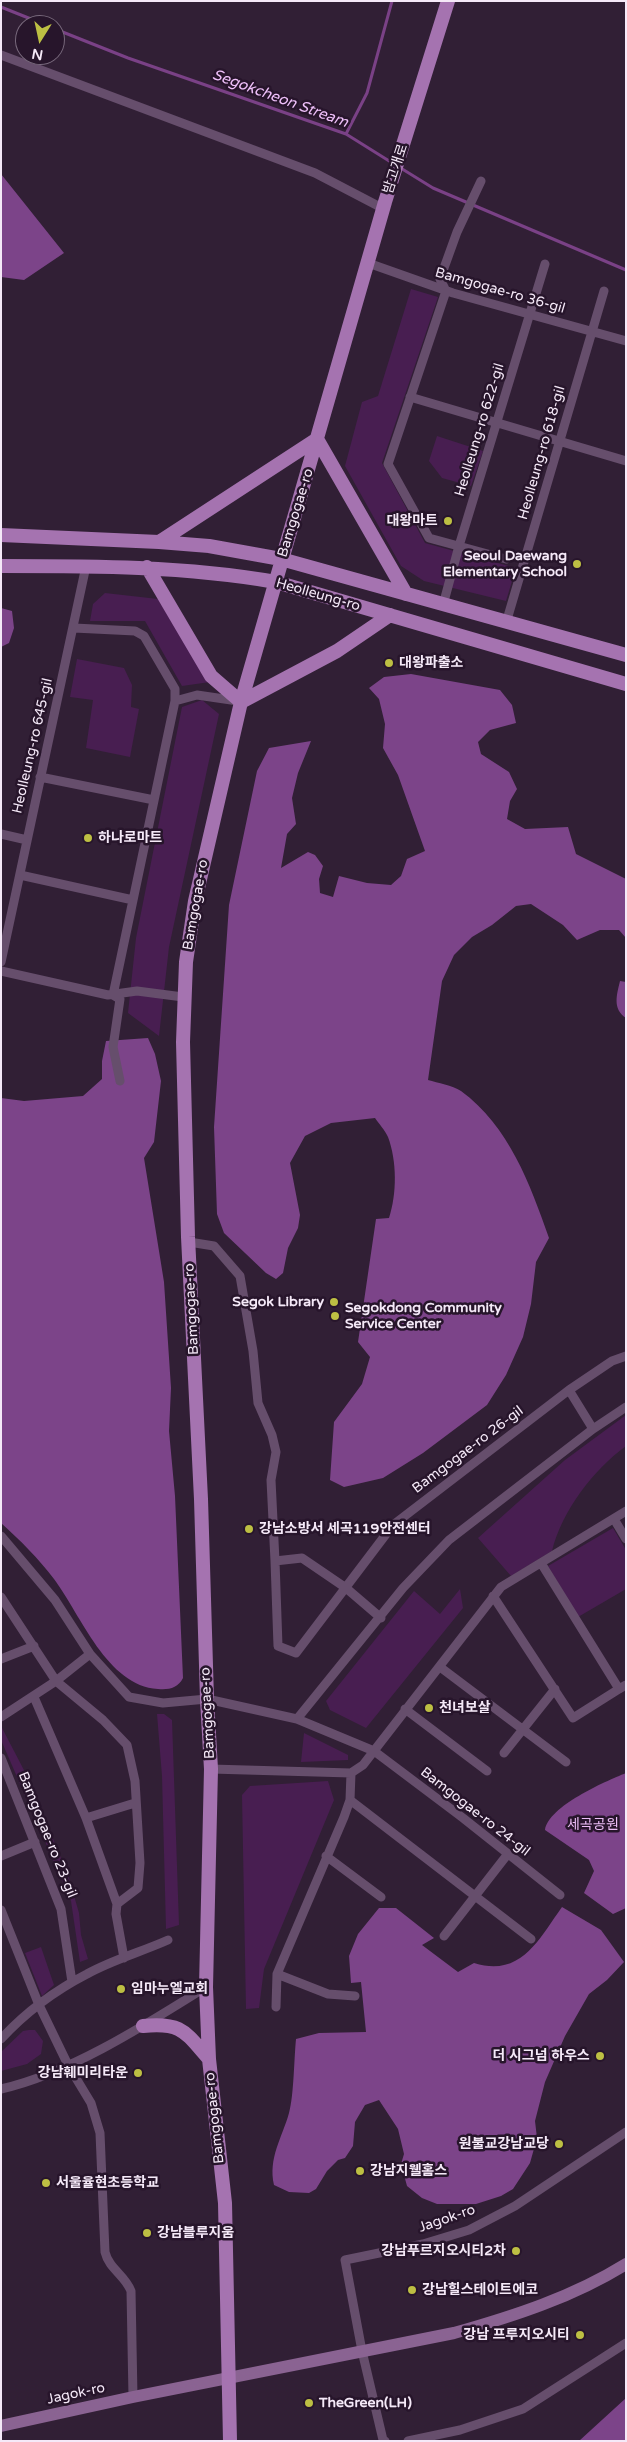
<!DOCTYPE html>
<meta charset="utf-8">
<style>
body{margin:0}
#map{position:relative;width:627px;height:2442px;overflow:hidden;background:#311f35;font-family:"Varela Round",sans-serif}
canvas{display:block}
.frame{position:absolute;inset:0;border:2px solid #f5e9f8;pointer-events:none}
.north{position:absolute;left:15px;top:15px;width:50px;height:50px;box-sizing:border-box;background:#27152b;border:1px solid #796a7d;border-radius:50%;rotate:190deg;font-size:14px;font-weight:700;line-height:20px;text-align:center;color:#f5e9f8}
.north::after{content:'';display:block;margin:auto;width:18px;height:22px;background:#bdbf43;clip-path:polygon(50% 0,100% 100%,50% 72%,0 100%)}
</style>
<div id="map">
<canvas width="627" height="2442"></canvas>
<div class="frame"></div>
<div class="north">N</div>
</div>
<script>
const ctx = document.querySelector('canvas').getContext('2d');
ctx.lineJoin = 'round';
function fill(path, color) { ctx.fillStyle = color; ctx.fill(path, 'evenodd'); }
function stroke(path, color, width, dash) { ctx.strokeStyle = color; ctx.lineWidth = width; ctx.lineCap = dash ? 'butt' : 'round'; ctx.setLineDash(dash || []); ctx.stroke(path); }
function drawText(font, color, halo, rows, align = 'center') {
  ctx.font = font + ' "Varela Round","Noto Sans KR",sans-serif'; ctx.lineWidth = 5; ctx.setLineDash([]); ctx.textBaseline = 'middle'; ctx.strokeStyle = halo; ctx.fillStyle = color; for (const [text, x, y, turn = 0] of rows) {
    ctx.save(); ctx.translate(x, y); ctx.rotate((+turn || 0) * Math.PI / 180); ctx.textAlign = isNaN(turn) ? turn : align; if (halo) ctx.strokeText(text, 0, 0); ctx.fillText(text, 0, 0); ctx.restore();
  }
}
fill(new Path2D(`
 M 411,289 L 438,297 L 382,463 L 425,543 L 516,568 L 506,601 L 424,581 L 401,566 L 345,466 L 362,402 L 378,396 Z
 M 437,436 L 483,451 L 471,486 L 442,478 L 429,461 Z
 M 105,593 L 158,599 L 210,682 L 182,686 L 145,621 L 90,621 L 93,604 Z
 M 77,659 L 124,668 L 132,685 L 131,707 L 139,709 L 130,757 L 86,748 L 93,700 L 70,697 Z
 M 202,700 L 219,714 L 169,947 L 159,1036 L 128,1013 L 136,938 L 182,707 Z
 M 626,1415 L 626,1446 C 593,1470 562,1511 552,1551 L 511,1576 L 478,1538 L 565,1460 Z
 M 613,1528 L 626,1550 L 626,1589 L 578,1617 L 548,1566 Z
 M 460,1589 L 463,1608 L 366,1728 L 330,1710 L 326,1701 L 414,1591 L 440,1614 Z
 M 157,1714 L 164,1714 L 172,1720 L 179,1925 L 166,1929 L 162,1776 Z
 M 1,1726 L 26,1774 L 68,1875 L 79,1913 L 81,1935 L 88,1959 L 80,1962 L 71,1901 L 1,1740 Z
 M 304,1733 L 348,1755 L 348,1760 L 301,1762 Z
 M 328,1781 L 334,1800 L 264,1969 L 259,2008 L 246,2009 L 242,1795 L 250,1786 Z
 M 41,1947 L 54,1985 L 42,1996 L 25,1953 Z
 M 29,2030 L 35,2030 L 43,2041 L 41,2054 L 27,2064 L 1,2071 L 1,2052 L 23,2031 Z`), '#481e51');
fill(new Path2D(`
 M 1,174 L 64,253 L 24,280 L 1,277 Z
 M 1,608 L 12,611 L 14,628 L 9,643 L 1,647 Z
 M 411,674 L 500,690 L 512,705 L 516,723 L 490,730 L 478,742 L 481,754 L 509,772 L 517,789 L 510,801 L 507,819 L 525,829 L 568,827 L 576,854 L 626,879 L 626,938 L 619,930 L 600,930 L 577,940 L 563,925 L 531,904 L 516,906 L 492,925 L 472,937 L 454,955 L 442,981 L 428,1080 C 438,1083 452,1085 461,1091 C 509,1126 530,1184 549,1238 L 536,1262 L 531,1304 L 523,1337 L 506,1375 L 487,1405 L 423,1453 L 383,1478 L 344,1487 L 330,1480 L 334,1422 L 362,1384 L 370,1357 L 358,1342 L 376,1219 L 389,1218 C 397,1194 397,1161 388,1137 C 385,1130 379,1124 375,1118 L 331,1123 L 305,1136 L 290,1163 L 300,1215 L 298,1228 L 288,1248 L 283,1273 L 276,1279 L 266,1273 L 224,1233 L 217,1214 L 214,1127 L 229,905 L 257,771 L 269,748 L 311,741 L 298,773 L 292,798 L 296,824 L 287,834 L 281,868 L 308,852 L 315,855 L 323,866 L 319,879 L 320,893 L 333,897 L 339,876 L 367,883 L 391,885 L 401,876 L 407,859 L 425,851 L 398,775 L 383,748 L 385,724 L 379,699 L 369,688 L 384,677 Z
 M 620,981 L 626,982 L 626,1018 C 612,1009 617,994 620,981 Z
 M 148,1038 L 155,1054 L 161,1081 L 154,1142 L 144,1158 L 164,1282 L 171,1388 L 169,1431 L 175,1496 L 183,1678 C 178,1688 169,1690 158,1689 C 107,1686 81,1615 54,1579 C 38,1558 21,1541 1,1523 L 1,1098 L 24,1101 L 83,1096 L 102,1079 L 102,1061 L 106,1041 Z
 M 626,1773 L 626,1908 L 613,1914 L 584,1893 L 594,1871 L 589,1860 L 545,1830 C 549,1806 604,1782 626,1773 Z
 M 562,1907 L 601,1930 L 624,1962 L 607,1980 L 589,1994 L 565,2036 L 545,2082 L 535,2121 L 537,2138 L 530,2163 L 513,2189 L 501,2196 L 476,2204 L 437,2204 L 422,2198 L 407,2186 L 401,2164 L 404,2154 L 398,2129 L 379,2100 L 365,2105 L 355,2122 L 353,2146 L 345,2158 L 338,2160 L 327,2171 L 316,2189 L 309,2193 L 289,2192 L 274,2185 C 268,2158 282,2138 289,2113 C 294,2095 294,2059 296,2039 L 319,2033 L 366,2032 L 361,1982 L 351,1983 L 349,1956 L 358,1934 L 379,1908 L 396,1908 L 434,1938 L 422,1945 L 458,1972 L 474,1963 C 521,1978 539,1939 562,1907 Z
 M 626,2398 L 626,2441 L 579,2441 Z`), '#7c4489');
stroke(new Path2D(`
 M 1,7 L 46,25
 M 55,29 L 128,58 L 346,134 L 394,164
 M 346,134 L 367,93 L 392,1
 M 399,167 L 433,188 L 626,270`), '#7a4186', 3);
stroke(new Path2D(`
 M 1,55 L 315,173 L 384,209
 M 481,181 L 457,232 L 440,279 L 446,291 L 388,464 L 429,538 L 506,559
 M 368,263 L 453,293 L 626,341
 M 410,397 L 626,461
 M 443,605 L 459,546 L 545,264
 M 506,623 L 604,291
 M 74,628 L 135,631 L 144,636 L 175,689 L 175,701 L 197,695 L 238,701
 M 40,777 L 154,800
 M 1,834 L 27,840
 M 20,875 L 133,900
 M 1,962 L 86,566
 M 1,971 L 108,995 L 137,991 L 183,997
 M 113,995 L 175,701
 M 113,995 L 120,999 L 113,1047 L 120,1081
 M 189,1242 L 214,1246 L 240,1276 L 253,1351 L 258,1403 L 272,1435 L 276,1452 L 271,1480 L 275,1561
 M 569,1390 L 593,1429
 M 614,1519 L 626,1539
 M 1,1536 L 55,1600 L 90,1654 L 129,1697 L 163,1703 L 207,1699 L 297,1719 L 403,1588 L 449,1540 L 593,1429 L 626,1407
 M 541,1563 L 619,1689 L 626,1685
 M 493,1596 L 573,1718 L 619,1689
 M 1,1597 L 56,1681 L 90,1654
 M 381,1618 L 346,1588 L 302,1558 L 275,1561 L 278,1646 L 296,1653 L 393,1525 L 569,1390 L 612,1361 L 626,1356
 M 1,1659 L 34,1646
 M 440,1667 L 566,1762
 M 34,1697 L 86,1818 L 117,1904 L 116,1914 L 124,1958
 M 405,1709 L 487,1771
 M 1,1717 L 56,1681 L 103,1720 L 127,1745 L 135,1781 L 140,1863 L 138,1888 L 117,1904
 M 297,1719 L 374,1751 L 463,1818 L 560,1895
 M 504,1753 L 555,1689
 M 1,1758 L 61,1909 L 72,1982
 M 211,1769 L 351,1773 L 363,1765 L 501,1587 L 626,1511
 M 350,1800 L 531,1939
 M 86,1818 L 135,1803
 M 1,1856 L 35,1842
 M 326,1856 L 381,1897
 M 1,1910 L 39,2005 L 68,2065 L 91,2103 L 100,2133 L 105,2252 C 109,2269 125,2275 131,2291 L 133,2397
 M 444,1936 L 507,1855
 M 277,1974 L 328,1994 L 355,1996
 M 276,2007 L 277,1974 L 344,1817 L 350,1800 L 351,1773
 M 1,2039 C 25,2013 56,1990 87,1974 C 112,1960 141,1952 168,1940
 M 1,2089 C 69,2074 147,2024 206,1987
 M 385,2441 L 383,2440 L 362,2351 L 345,2260 L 423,2244 L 469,2230 L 515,2206 L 626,2132
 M 408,2441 L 460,2430 L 523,2409 L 626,2343`), '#664e6c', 9);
stroke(new Path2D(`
 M 1,2426 L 133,2397 L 454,2333 C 514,2316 573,2297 626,2264`), '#8a6392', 12);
stroke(new Path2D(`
 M 317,439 L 406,594
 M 1,535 L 159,542 L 209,546 L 281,559 L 626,655
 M 159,542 L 317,439
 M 1,566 C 93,566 185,566 276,582 L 626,684
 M 147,567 L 211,676 L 241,702
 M 241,702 L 337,651 L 390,615
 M 143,2026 C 182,2022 185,2032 209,2059
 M 230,2441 L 225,2203 L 209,2059 L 206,1987 L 211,1769 L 207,1699 L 201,1499 L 188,1237 L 183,1042 L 186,962 L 195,901 L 241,702 L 385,202 L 448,1`), '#a573b0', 14);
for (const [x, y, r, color] of [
 [448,521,5,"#bdbf43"],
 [577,564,5,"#bdbf43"],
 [389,663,5,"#bdbf43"],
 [88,838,5,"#bdbf43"],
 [334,1302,5,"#bdbf43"],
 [335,1316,5,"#bdbf43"],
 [249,1529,5,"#bdbf43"],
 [429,1708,5,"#bdbf43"],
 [121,1989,5,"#bdbf43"],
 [600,2056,5,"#bdbf43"],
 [138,2073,5,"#bdbf43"],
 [559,2144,5,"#bdbf43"],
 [360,2171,5,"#bdbf43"],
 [46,2183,5,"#bdbf43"],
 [147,2233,5,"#bdbf43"],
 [516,2251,5,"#bdbf43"],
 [412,2290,5,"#bdbf43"],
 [580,2335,5,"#bdbf43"],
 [309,2403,5,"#bdbf43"]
]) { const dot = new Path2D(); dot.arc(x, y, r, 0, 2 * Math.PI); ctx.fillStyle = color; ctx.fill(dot); stroke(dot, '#27152b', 2); }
drawText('14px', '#f5e9f8', '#27152b', [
 ["밤고개로",396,169,-72],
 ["Bamgogae-ro 36-gil",500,291,16],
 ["Heolleung-ro 622-gil",480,430,-73],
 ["Heolleung-ro 618-gil",542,453,-74],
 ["Bamgogae-ro",296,513,-73],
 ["Heolleung-ro",318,595,16],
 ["Heolleung-ro 645-gil",33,746,-77],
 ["Bamgogae-ro",196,905,-80],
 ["Bamgogae-ro",192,1309,-93],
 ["Bamgogae-ro 26-gil",468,1450,-37],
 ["Bamgogae-ro",208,1713,-93],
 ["Bamgogae-ro 24-gil",475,1812,38],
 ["Bamgogae-ro 23-gil",47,1835,68],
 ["Bamgogae-ro",215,2118,-96],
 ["Jagok-ro",447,2219,-19],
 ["Jagok-ro",76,2394,-12]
]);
drawText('bold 14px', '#f5e9f8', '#27152b', [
 ["대왕마트",438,521,"right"],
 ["Seoul Daewang",567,556,"right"],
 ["Elementary School",567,572,"right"],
 ["대왕파출소",399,663],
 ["하나로마트",98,838],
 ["Segok Library",324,1302,"right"],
 ["Segokdong Community",345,1308],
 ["Service Center",345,1324],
 ["강남소방서 세곡119안전센터",259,1529],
 ["천녀보살",439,1708],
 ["임마누엘교회",131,1989],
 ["더 시그넘 하우스",590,2056,"right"],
 ["강남훼미리타운",128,2073,"right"],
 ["원불교강남교당",549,2144,"right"],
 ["강남지웰홈스",370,2171],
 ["서울율현초등학교",56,2183],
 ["강남블루지움",157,2233],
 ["강남푸르지오시티2차",506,2251,"right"],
 ["강남힐스테이트에코",422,2290],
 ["강남 프루지오시티",570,2335,"right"],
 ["TheGreen(LH)",319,2403]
], 'left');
drawText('14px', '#ecbdf6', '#27152b', [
 ["세곡공원",593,1825]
]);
drawText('italic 15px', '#efc0fa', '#27152b', [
 ["Segokcheon Stream",280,99,20]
]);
</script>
